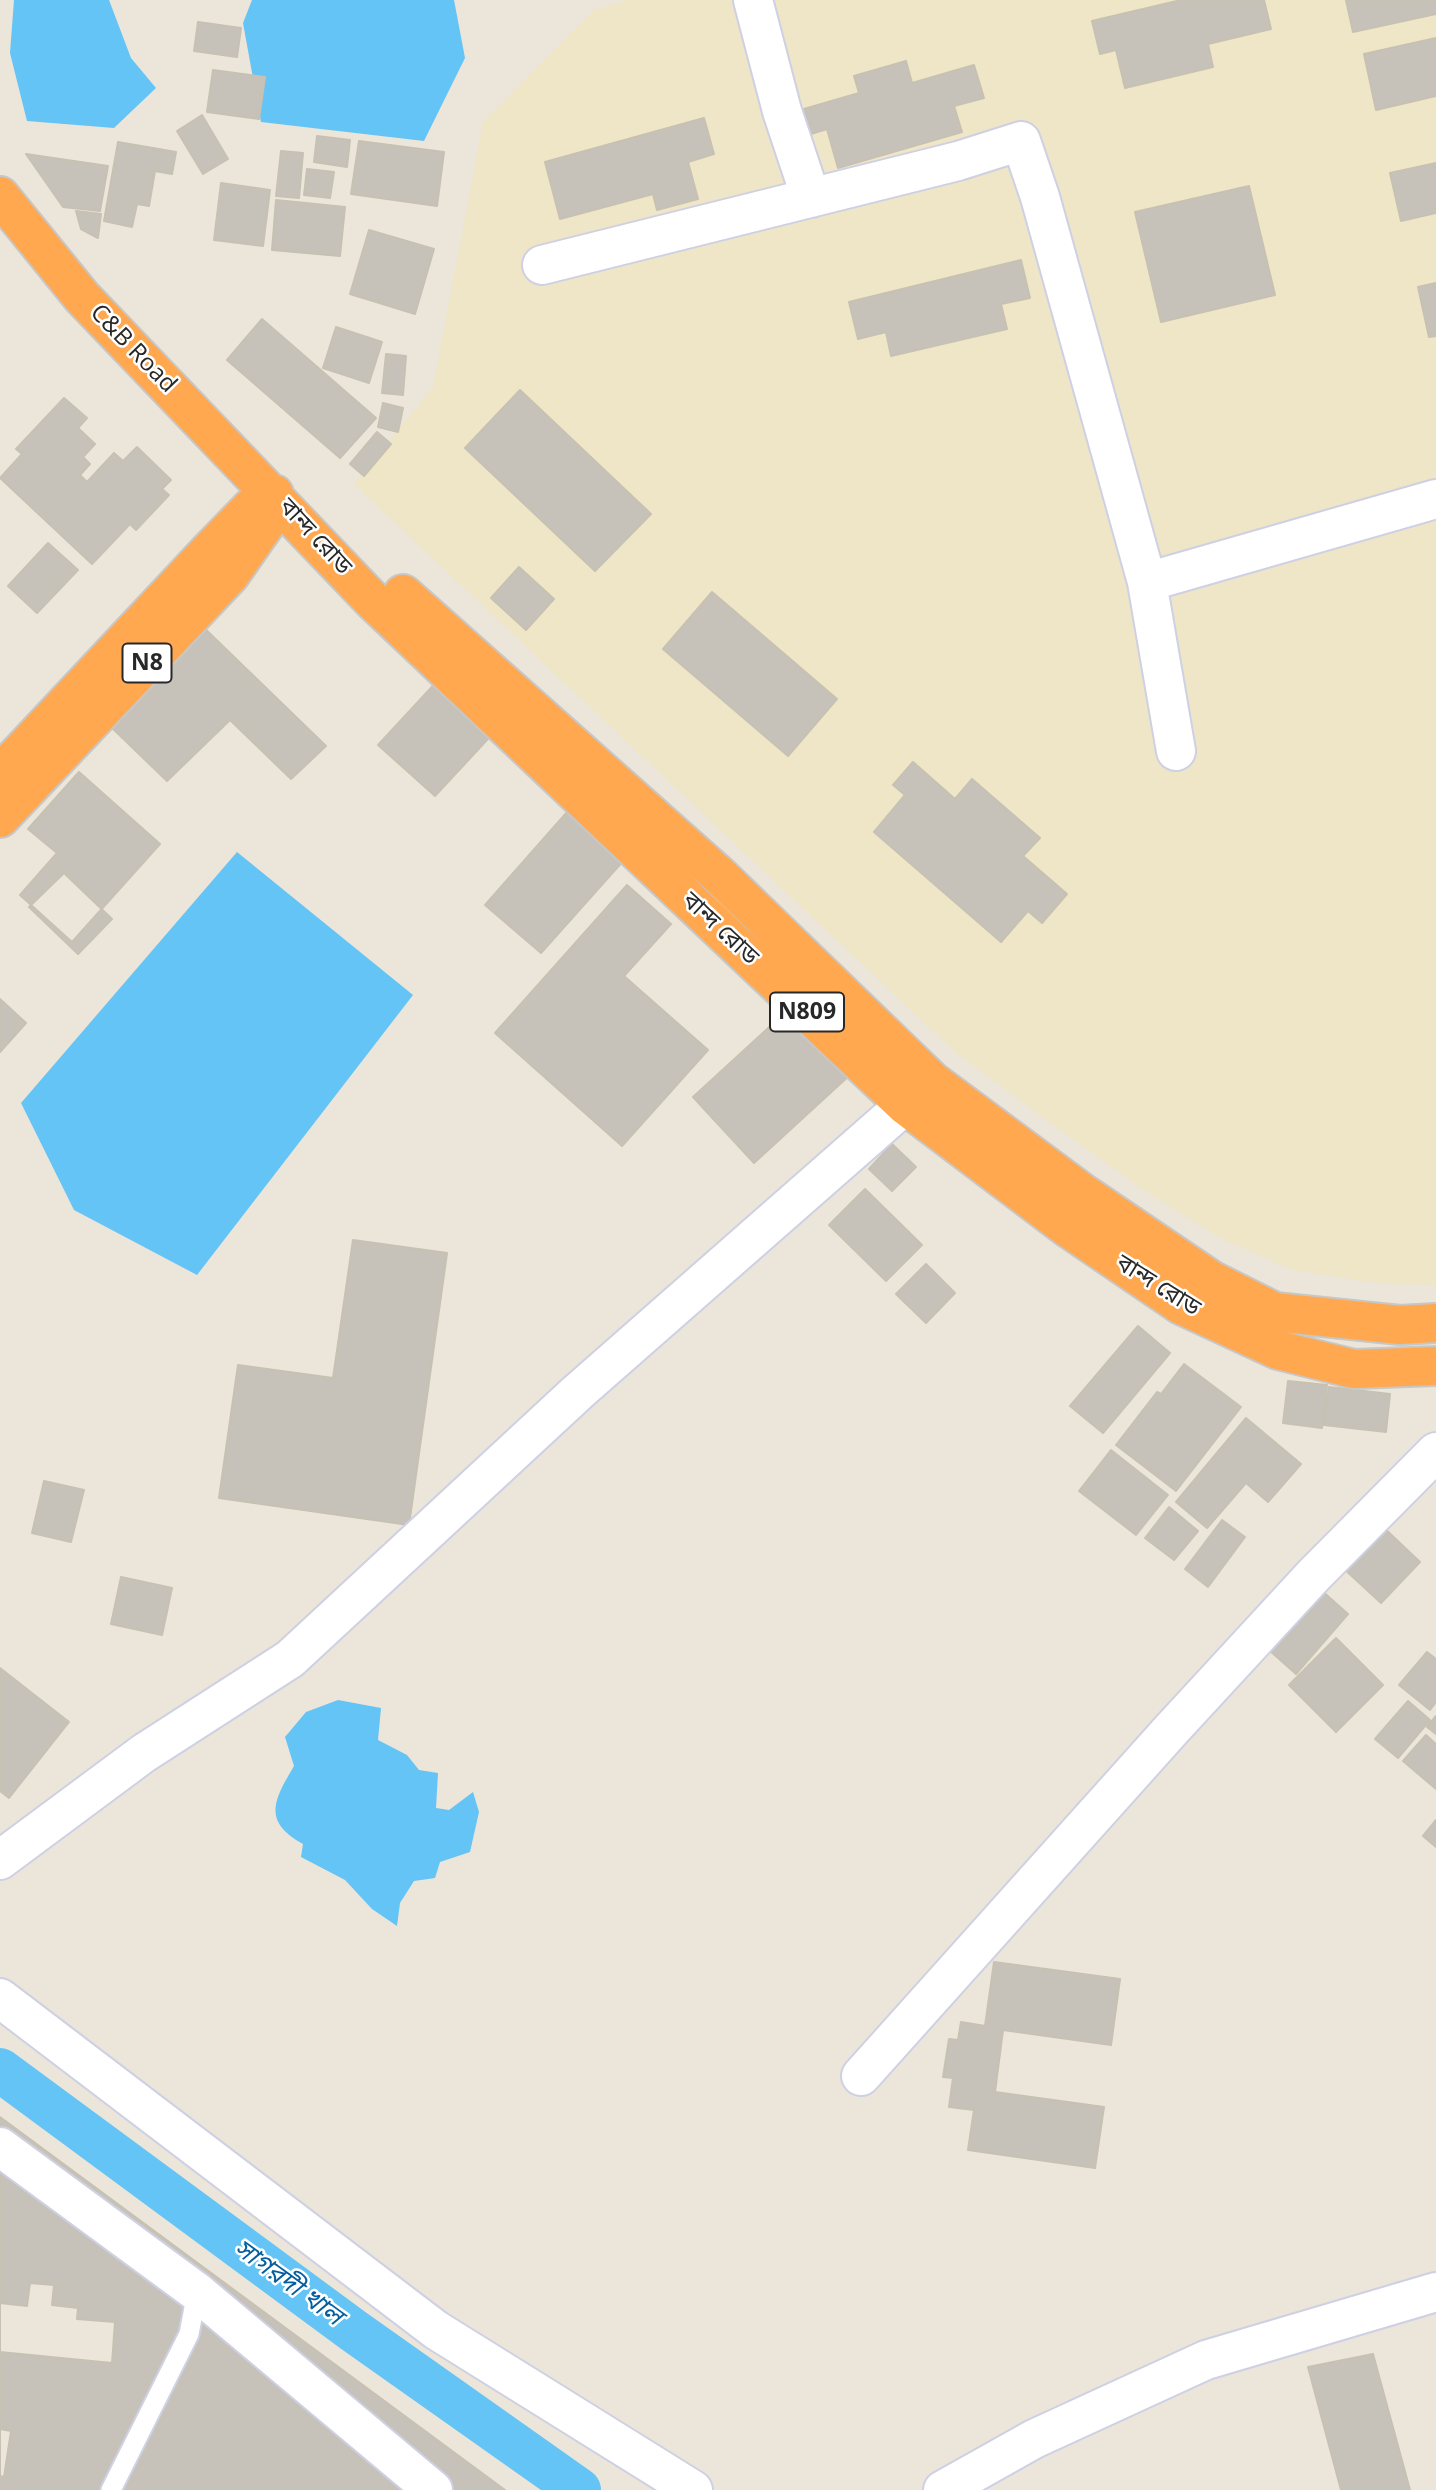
<!DOCTYPE html>
<meta charset="utf-8">
<style>
body{margin:0}
canvas{display:block;background:#ece5d9}
</style>
<canvas width="1436" height="2490"></canvas>
<script>
const ctx = document.querySelector('canvas').getContext('2d');
ctx.lineJoin = 'round';
function fill(path, color) { ctx.fillStyle = color; ctx.fill(path, 'evenodd'); }
function stroke(path, color, width, dash) { ctx.strokeStyle = color; ctx.lineWidth = width; ctx.lineCap = dash ? 'butt' : 'round'; ctx.setLineDash(dash || []); ctx.stroke(path); }
function drawText(font, color, halo, rows, align = 'center') {
  ctx.font = font + ' "Open Sans","Noto Sans Bengali",sans-serif'; ctx.lineWidth = 5; ctx.setLineDash([]); ctx.textBaseline = 'middle'; ctx.strokeStyle = halo; ctx.fillStyle = color; for (const [text, x, y, turn = 0] of rows) {
    ctx.save(); ctx.translate(x, y); ctx.rotate((+turn || 0) * Math.PI / 180); ctx.textAlign = isNaN(turn) ? turn : align; if (halo) ctx.strokeText(text, 0, 0); ctx.fillText(text, 0, 0); ctx.restore();
  }
}
fill(new Path2D(`
 M 628,0 L 1436,0 L 1436,1285 L 1384,1284 L 1293,1270 L 1220,1238 L 1139,1187 L 1034,1111 L 955,1052 L 354,484 L 433,387 L 483,122 L 594,10 Z`), '#efe5c7');
fill(new Path2D(`
 M 14,0 L 109,0 L 131,58 L 156,88 L 114,128 L 27,121 L 10,53 Z
 M 252,0 L 454,0 L 465,58 L 424,141 L 261,122 L 243,23 Z
 M 237,852 L 413,995 L 197,1275 L 74,1210 L 21,1103 Z
 M 338,1700 L 381,1708 L 378,1740 L 407,1755 L 419,1770 L 438,1773 L 436,1808 L 449,1810 L 473,1792 L 479,1812 L 470,1852 L 440,1862 L 435,1878 L 414,1881 L 400,1903 L 397,1926 L 372,1909 L 345,1880 L 301,1857 L 303,1844 C 262,1821 274,1800 294,1766 L 285,1737 L 306,1712 Z`), '#64c4f5');
stroke(new Path2D(`
 M 0,2070 L 354,2331 L 579,2490`), '#64c4f5', 44);
const building = new Path2D(`
 M 1181,0 L 1264,0 L 1271,29 L 1208,44 L 1213,67 L 1125,88 L 1116,50 L 1100,54 L 1092,21 Z
 M 1346,0 L 1436,0 L 1436,14 L 1353,32 Z
 M 198,22 L 241,28 L 237,57 L 194,51 Z
 M 1436,38 L 1436,96 L 1376,110 L 1364,54 Z
 M 906,61 L 912,83 L 974,65 L 984,98 L 954,106 L 962,132 L 838,168 L 827,129 L 811,134 L 804,109 L 859,93 L 854,76 Z
 M 213,70 L 265,77 L 259,119 L 207,112 Z
 M 202,115 L 228,159 L 203,174 L 177,131 Z
 M 704,118 L 714,154 L 688,162 L 698,199 L 657,210 L 653,194 L 560,219 L 545,162 Z
 M 317,136 L 350,140 L 347,167 L 314,162 Z
 M 359,141 L 444,152 L 437,206 L 351,194 Z
 M 118,142 L 176,152 L 172,174 L 155,171 L 149,206 L 137,204 L 132,227 L 104,221 Z
 M 281,151 L 303,153 L 299,198 L 276,196 Z
 M 26,154 L 108,166 L 100,211 L 63,207 Z
 M 1436,163 L 1436,213 L 1401,221 L 1390,173 Z
 M 307,169 L 334,172 L 330,198 L 304,195 Z
 M 221,183 L 270,190 L 263,246 L 214,240 Z
 M 1249,186 L 1275,295 L 1161,322 L 1135,212 Z
 M 276,200 L 345,207 L 340,256 L 272,250 Z
 M 76,211 L 101,214 L 98,238 L 81,229 Z
 M 369,230 L 434,249 L 415,314 L 350,294 Z
 M 1021,260 L 1030,298 L 1001,304 L 1007,329 L 891,356 L 886,332 L 858,339 L 849,302 Z
 M 1436,283 L 1436,336 L 1429,337 L 1418,287 Z
 M 262,319 L 376,418 L 340,458 L 227,360 Z
 M 336,327 L 382,342 L 369,383 L 323,368 Z
 M 386,354 L 406,356 L 403,395 L 382,393 Z
 M 520,390 L 651,514 L 595,571 L 465,448 Z
 M 64,398 L 87,418 L 78,428 L 95,444 L 83,457 L 90,464 L 80,475 L 87,482 L 114,453 L 123,461 L 137,447 L 171,480 L 162,489 L 169,495 L 136,530 L 130,524 L 92,564 L 0,478 L 22,454 L 16,449 Z
 M 383,403 L 403,408 L 398,432 L 378,427 Z
 M 377,432 L 391,444 L 364,476 L 350,464 Z
 M 48,543 L 78,570 L 37,613 L 8,586 Z
 M 519,567 L 554,599 L 526,630 L 491,598 Z
 M 712,592 L 837,699 L 788,756 L 663,649 Z
 M 199,623 L 326,746 L 291,779 L 230,720 L 167,781 L 109,725 Z
 M 442,676 L 499,727 L 435,796 L 378,745 Z
 M 913,762 L 955,799 L 972,779 L 1040,838 L 1023,856 L 1067,894 L 1042,923 L 1028,911 L 1001,942 L 874,832 L 905,795 L 893,785 Z
 M 79,772 L 160,844 L 72,942 L 20,895 L 57,853 L 28,829 Z
 M 568,811 L 624,860 L 541,953 L 485,905 Z
 M 64,873 L 112,919 L 78,954 L 29,907 Z
 M 627,885 L 671,924 L 624,976 L 708,1050 L 622,1146 L 495,1033 Z
 M 0,999 L 26,1023 L 0,1052 Z
 M 790,1008 L 851,1074 L 754,1163 L 693,1097 Z
 M 892,1144 L 916,1167 L 892,1191 L 869,1169 Z
 M 865,1189 L 922,1245 L 886,1281 L 829,1225 Z
 M 353,1240 L 447,1253 L 409,1525 L 219,1498 L 238,1365 L 333,1378 Z
 M 926,1264 L 955,1293 L 926,1323 L 896,1294 Z
 M 1138,1326 L 1170,1353 L 1103,1433 L 1070,1406 Z
 M 1184,1364 L 1241,1407 L 1176,1491 L 1116,1445 L 1157,1392 L 1161,1394 Z
 M 1288,1381 L 1327,1385 L 1322,1428 L 1283,1423 Z
 M 1329,1387 L 1390,1394 L 1386,1432 L 1324,1425 Z
 M 1246,1418 L 1301,1464 L 1268,1502 L 1246,1483 L 1207,1528 L 1176,1502 Z
 M 1111,1450 L 1168,1495 L 1136,1535 L 1079,1491 Z
 M 44,1481 L 84,1490 L 71,1542 L 32,1533 Z
 M 1169,1507 L 1198,1531 L 1174,1560 L 1145,1538 Z
 M 1222,1520 L 1245,1537 L 1208,1587 L 1185,1569 Z
 M 1382,1526 L 1420,1562 L 1381,1603 L 1342,1567 Z
 M 121,1577 L 172,1588 L 162,1635 L 111,1624 Z
 M 1312,1582 L 1348,1614 L 1296,1674 L 1260,1642 Z
 M 1336,1638 L 1383,1685 L 1336,1732 L 1289,1685 Z
 M 1427,1652 L 1436,1659 L 1436,1702 L 1430,1710 L 1399,1685 Z
 M 0,1668 L 69,1722 L 9,1798 L 0,1791 Z
 M 1408,1701 L 1430,1720 L 1398,1758 L 1375,1739 Z
 M 1436,1716 L 1436,1734 L 1427,1727 Z
 M 1426,1735 L 1436,1744 L 1436,1789 L 1403,1761 Z
 M 1436,1820 L 1436,1847 L 1423,1836 Z
 M 994,1962 L 1120,1979 L 1111,2045 L 1003,2030 L 995,2092 L 1104,2107 L 1095,2168 L 968,2150 L 974,2110 L 949,2107 L 953,2078 L 943,2077 L 949,2039 L 958,2040 L 961,2022 L 985,2026 Z
 M 0,2117 L 505,2490 L 0,2490 Z
 M 30,2283 L 54,2285 L 52,2305 L 78,2308 L 77,2319 L 115,2322 L 112,2363 L 0,2352 L 0,2303 L 27,2306 Z
 M 1373,2354 L 1410,2490 L 1341,2490 L 1308,2367 Z
 M 0,2429 L 11,2431 L 4,2477 L 0,2476 Z`);
fill(building, '#c7c2b9');
stroke(building, '#c7c1b3', 2);
const lane = new Path2D(`
 M 111,2490 L 189,2334 L 197,2292`);
const street = new Path2D(`
 M 753,0 L 782,111 L 811,198
 M 542,265 L 958,161 L 1021,141 L 1040,197 L 1147,582 L 1176,751
 M 1147,582 L 1436,499
 M 0,1860 L 144,1753 L 290,1659 L 578,1392 L 905,1105
 M 0,1998 L 436,2330 L 693,2490
 M 861,2076 L 1171,1730 L 1313,1576 L 1436,1452
 M 0,2147 L 197,2292 L 433,2490
 M 943,2490 L 1034,2439 L 1206,2360 L 1436,2292`);
const highway = new Path2D(`
 M 0,196 L 82,297 L 373,601 L 905,1105 L 1068,1228 L 1181,1305 L 1278,1350 L 1354,1369 L 1436,1366
 M 403,594 L 722,878 L 932,1081 L 1084,1194 L 1211,1280 L 1275,1312 L 1400,1325 L 1436,1323
 M 0,774 L 209,551 L 251,508 L 263,501
 M 0,818 L 230,575 L 271,516 L 274,494`);
stroke(lane, '#ced0e3', 23);
stroke(street, '#ced0e3', 42);
stroke(highway, '#c7c7c7', 42);
stroke(lane, '#fff', 19);
stroke(street, '#fff', 38);
stroke(highway, '#ffa850', 38);
for (const [x, y, w] of [
 [147,663,49],
 [807,1012,74]
]) { const box = new Path2D(); box.roundRect(x - w / 2, y - 19.5, w, 39, 5); ctx.fillStyle = '#fff'; ctx.fill(box); stroke(box, '#282828', 2); }
drawText('bold 23px', '#282828', null, [
 ["N8",147,663],
 ["N809",807,1012]
]);
drawText('24px', '#282828', '#fff', [
 ["C&B Road",133,349,46],
 ["বান্দ রোড",315,537,47],
 ["বান্দ রোড",720,929,43],
 ["বান্দ রোড",1158,1286,32]
]);
drawText('italic 26px', '#055f9f', '#fff', [
 ["সাগরদী খাল",288,2283,36]
]);
</script>
